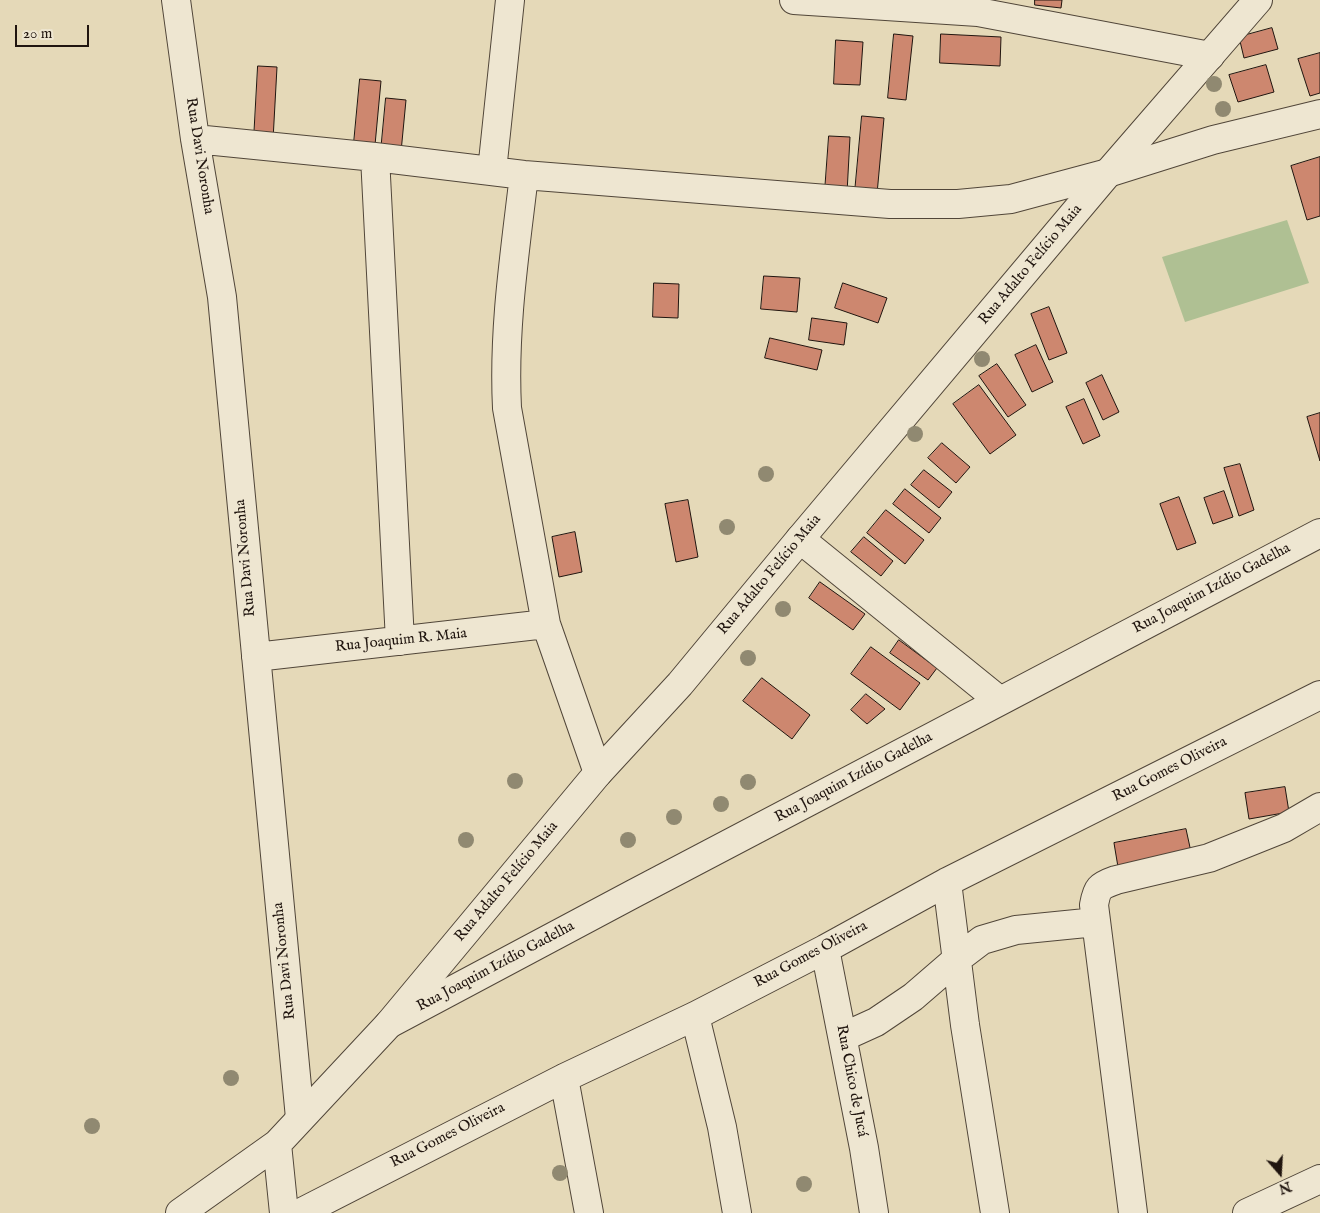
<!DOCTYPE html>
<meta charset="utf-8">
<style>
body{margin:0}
#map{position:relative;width:1320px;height:1213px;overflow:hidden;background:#e5d9b8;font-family:"IM FELL English",serif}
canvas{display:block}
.north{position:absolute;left:1255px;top:1148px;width:50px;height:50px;-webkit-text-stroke:4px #eee6d1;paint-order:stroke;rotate:161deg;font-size:14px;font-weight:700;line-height:20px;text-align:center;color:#20150f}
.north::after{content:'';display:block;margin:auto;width:18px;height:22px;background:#20150f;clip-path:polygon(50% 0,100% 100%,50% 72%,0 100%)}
.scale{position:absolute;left:15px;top:25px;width:74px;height:22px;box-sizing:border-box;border:2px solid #20150f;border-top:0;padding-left:6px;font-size:15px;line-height:18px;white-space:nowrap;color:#20150f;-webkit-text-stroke:4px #eee6d1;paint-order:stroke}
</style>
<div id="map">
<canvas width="1320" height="1213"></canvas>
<div class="north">N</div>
<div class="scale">20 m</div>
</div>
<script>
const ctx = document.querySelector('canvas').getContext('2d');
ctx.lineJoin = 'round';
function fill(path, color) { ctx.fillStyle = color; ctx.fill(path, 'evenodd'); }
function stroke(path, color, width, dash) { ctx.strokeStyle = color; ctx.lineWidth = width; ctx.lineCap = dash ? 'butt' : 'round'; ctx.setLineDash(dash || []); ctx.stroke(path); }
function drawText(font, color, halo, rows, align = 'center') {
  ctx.font = font + ' "IM FELL English",serif'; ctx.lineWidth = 4; ctx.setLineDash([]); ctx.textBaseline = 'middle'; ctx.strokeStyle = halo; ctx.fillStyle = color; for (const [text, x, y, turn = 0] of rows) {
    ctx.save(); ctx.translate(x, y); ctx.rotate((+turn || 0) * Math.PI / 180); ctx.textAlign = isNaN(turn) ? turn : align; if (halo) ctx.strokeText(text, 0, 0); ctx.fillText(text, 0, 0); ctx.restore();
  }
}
fill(new Path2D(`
 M 1287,220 L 1309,283 L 1185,322 L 1162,257 Z`), '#afc093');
const building = new Path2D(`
 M 1035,0 L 1062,0 L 1061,8 L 1035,5 Z
 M 1272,28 L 1278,49 L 1244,58 L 1239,37 Z
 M 894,34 L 913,36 L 906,100 L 888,98 Z
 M 941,34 L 1001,37 L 1000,66 L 940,63 Z
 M 836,40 L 863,42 L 860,85 L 834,84 Z
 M 1320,53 L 1320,93 L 1310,96 L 1298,59 Z
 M 1266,65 L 1274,92 L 1238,102 L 1229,75 Z
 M 258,66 L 277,67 L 273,140 L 254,139 Z
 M 360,79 L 381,81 L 375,145 L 354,143 Z
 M 386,98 L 406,100 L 401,152 L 381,151 Z
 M 862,116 L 884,118 L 877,194 L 855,192 Z
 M 829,136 L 850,137 L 847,193 L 825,191 Z
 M 1320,157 L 1320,216 L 1307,220 L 1291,166 Z
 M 764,276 L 800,278 L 797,312 L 761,309 Z
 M 654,283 L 679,284 L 678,318 L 653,317 Z
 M 843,283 L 887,298 L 878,323 L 835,308 Z
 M 1049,307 L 1067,353 L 1049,360 L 1031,314 Z
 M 812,318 L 847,323 L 844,345 L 809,340 Z
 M 770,338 L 822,350 L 817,370 L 765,358 Z
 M 1036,345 L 1053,382 L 1032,392 L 1015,355 Z
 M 997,364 L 1026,405 L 1008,417 L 979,376 Z
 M 1102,375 L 1119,412 L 1103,420 L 1086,383 Z
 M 979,385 L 1016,435 L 990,454 L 953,404 Z
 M 1084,399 L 1100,436 L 1083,444 L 1066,407 Z
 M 1320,413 L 1320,461 L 1307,417 Z
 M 942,443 L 970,467 L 956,483 L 928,458 Z
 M 1240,464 L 1254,510 L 1239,516 L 1224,468 Z
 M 924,470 L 952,492 L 939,508 L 911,485 Z
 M 905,489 L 941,518 L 929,533 L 893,504 Z
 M 1224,491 L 1233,517 L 1213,524 L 1204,498 Z
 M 1179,497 L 1196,543 L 1177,550 L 1160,504 Z
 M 688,500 L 698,557 L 676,562 L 665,504 Z
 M 886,510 L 924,540 L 905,564 L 867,533 Z
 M 575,532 L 582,572 L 559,577 L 552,537 Z
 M 864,537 L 893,561 L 881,576 L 851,552 Z
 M 820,582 L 865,614 L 853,630 L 809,598 Z
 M 899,640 L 937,668 L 928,680 L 890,653 Z
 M 871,647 L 920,683 L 900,710 L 851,674 Z
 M 762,678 L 810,715 L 792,739 L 743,701 Z
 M 866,694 L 885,709 L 867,724 L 851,710 Z
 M 1285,787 L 1289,812 L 1249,819 L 1245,793 Z
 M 1186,829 L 1191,852 L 1118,867 L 1114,843 Z`);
fill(building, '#cd876f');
stroke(building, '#20150f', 1);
const minor = new Path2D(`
 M 176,0 L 195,139 L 222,297 L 300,1118
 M 794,0 L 978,12 L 1210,56
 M 195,139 L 375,157 L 524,175 L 890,204 L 958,204 L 1011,199 L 1108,173 L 1213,140 L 1320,114
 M 375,157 L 400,641
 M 492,171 L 510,0
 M 524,175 C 515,252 503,329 507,408 L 546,624 L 598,773
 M 800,539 L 1000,701
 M 256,657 L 546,624
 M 947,882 L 965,1025 L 995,1213
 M 825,949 L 864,1148 L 874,1213
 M 695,1016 L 722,1127 L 737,1213
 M 389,1024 L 633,894 L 1320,533
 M 843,1037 L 876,1022 L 913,997 L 957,959 L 982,940 L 1016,930 L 1096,922
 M 564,1078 L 589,1213
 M 300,1213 L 564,1078 L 695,1016 L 825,949 L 947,882 L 1320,695
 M 1133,1213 L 1094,905 C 1097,888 1099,886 1116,880 L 1209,858 L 1284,828 L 1320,807
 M 1247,1213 L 1320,1179`);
const tertiary = new Path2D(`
 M 277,1144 L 284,1213
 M 180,1213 L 277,1144 L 389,1024 L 598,773 L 680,684 L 800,539 L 1108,173 L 1258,0`);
stroke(minor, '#514639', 30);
stroke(tertiary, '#514639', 30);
stroke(minor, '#eee6d1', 28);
stroke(tertiary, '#eee6d1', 28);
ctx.fillStyle = '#908971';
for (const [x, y] of [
 [1214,84],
 [1223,109],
 [982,359],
 [915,434],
 [766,474],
 [727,527],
 [783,609],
 [748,658],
 [515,781],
 [748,782],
 [721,804],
 [674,817],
 [466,840],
 [628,840],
 [231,1078],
 [92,1126],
 [560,1173],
 [804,1184]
]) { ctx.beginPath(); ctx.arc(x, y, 8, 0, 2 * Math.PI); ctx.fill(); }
drawText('15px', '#20150f', '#eee6d1', [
 ["Rua Davi Noronha",199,156,81],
 ["Rua Adalto Felício Maia",1031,265,-50],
 ["Rua Davi Noronha",246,558,-95],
 ["Rua Adalto Felício Maia",770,575,-50],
 ["Rua Joaquim Izídio Gadelha",1212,589,-28],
 ["Rua Joaquim R. Maia",401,641,-6],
 ["Rua Gomes Oliveira",1170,770,-27],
 ["Rua Joaquim Izídio Gadelha",854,778,-28],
 ["Rua Adalto Felício Maia",507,882,-50],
 ["Rua Gomes Oliveira",811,955,-28],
 ["Rua Davi Noronha",285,961,-96],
 ["Rua Joaquim Izídio Gadelha",496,967,-28],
 ["Rua Chico de Jucá",851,1081,79],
 ["Rua Gomes Oliveira",448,1136,-27]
]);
</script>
